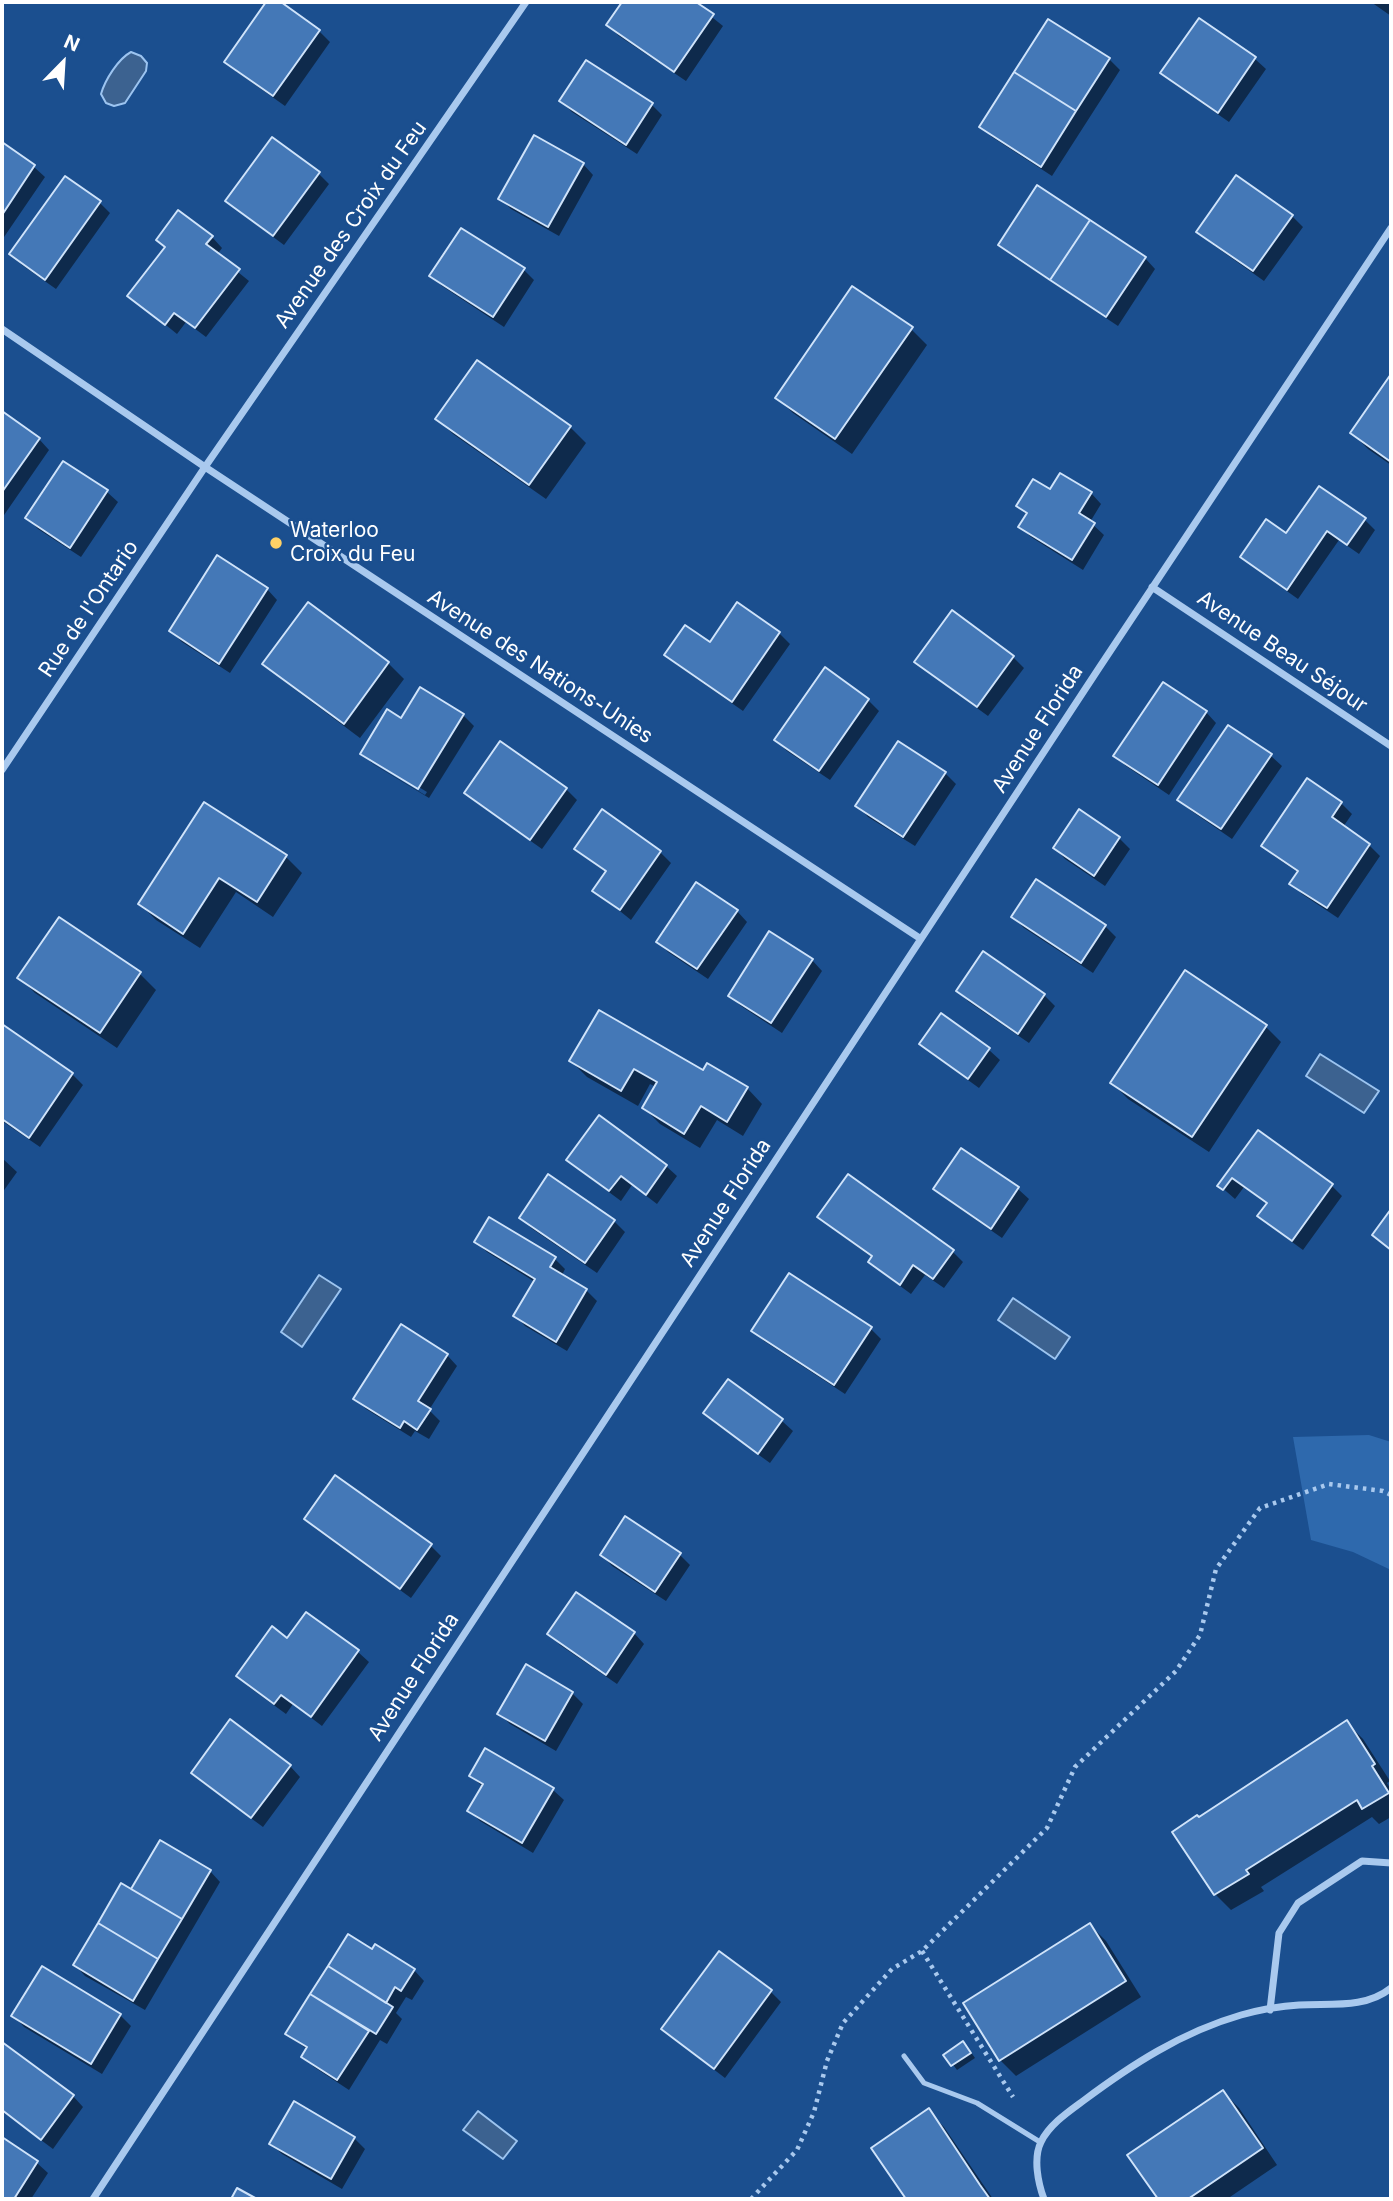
<!DOCTYPE html>
<meta charset="utf-8">
<style>
body{margin:0}
#map{position:relative;width:1393px;height:2201px;overflow:hidden;background:#1b4f8f;font-family:Inter,sans-serif}
canvas{display:block}
.frame{position:absolute;inset:0;border:4px solid #fff;pointer-events:none}
.north{position:absolute;left:28px;top:28px;width:70px;height:70px;-webkit-text-stroke:5px #1b4f8f;paint-order:stroke;rotate:24deg;font-size:19px;font-weight:700;line-height:28px;text-align:center;color:#fff}
.north::after{content:'';display:block;margin:auto;width:24px;height:32px;background:#fff;clip-path:polygon(50% 0,100% 100%,50% 72%,0 100%)}
</style>
<div id="map">
<canvas width="1393" height="2201"></canvas>
<div class="frame"></div>
<div class="north">N</div>
</div>
<script>
const ctx = document.querySelector('canvas').getContext('2d');
ctx.lineJoin = 'round';
function fill(path, color) { ctx.fillStyle = color; ctx.fill(path, 'evenodd'); }
function stroke(path, color, width, dash) { ctx.strokeStyle = color; ctx.lineWidth = width; ctx.lineCap = dash ? 'butt' : 'round'; ctx.setLineDash(dash || []); ctx.stroke(path); }
function drawText(font, color, halo, rows, align = 'center') {
  ctx.font = font + ' Inter,sans-serif'; ctx.lineWidth = 5; ctx.setLineDash([]); ctx.textBaseline = 'middle'; ctx.strokeStyle = halo; ctx.fillStyle = color; for (const [text, x, y, turn = 0] of rows) {
    ctx.save(); ctx.translate(x, y); ctx.rotate((+turn || 0) * Math.PI / 180); ctx.textAlign = isNaN(turn) ? turn : align; if (halo) ctx.strokeText(text, 0, 0); ctx.fillText(text, 0, 0); ctx.restore();
  }
}
fill(new Path2D(`
 M 1369,1435 L 1391,1442 L 1391,1570 L 1353,1552 L 1311,1540 L 1293,1437 Z`), '#2e69ad');
const water = new Path2D(`
 M 131,52 L 141,56 L 147,63 L 146,71 L 125,103 L 114,106 L 106,103 L 101,94 C 105,80 118,59 131,52 Z
 M 1320,1054 L 1379,1091 L 1364,1113 L 1306,1076 Z
 M 319,1275 L 341,1289 L 302,1347 L 281,1332 Z
 M 1013,1298 L 1070,1337 L 1055,1359 L 998,1320 Z
 M 478,2111 L 517,2141 L 503,2159 L 463,2130 Z`);
fill(water, '#3c6290');
stroke(water, '#9cc4f0', 2);
fill(new Path2D(`
 M 269,2 L 278,2 L 319,31 L 330,42 L 285,106 L 237,72 L 226,62 Z
 M 624,2 L 693,2 L 723,26 L 686,81 L 619,36 L 608,25 Z
 M 1371,2 L 1391,2 L 1391,16 Z
 M 1199,20 L 1255,59 L 1266,69 L 1229,122 L 1173,83 L 1162,73 Z
 M 1109,59 L 1120,70 L 1052,176 L 992,137 L 981,127 Z
 M 561,101 L 652,105 L 662,115 L 637,154 L 572,112 Z
 M 2,145 L 34,167 L 45,177 L 2,240 Z
 M 583,164 L 593,175 L 559,236 L 511,209 L 500,198 Z
 M 318,173 L 329,184 L 284,245 L 238,211 L 228,201 Z
 M 1237,177 L 1292,216 L 1303,227 L 1264,281 L 1209,242 L 1199,231 Z
 M 99,202 L 110,213 L 56,289 L 22,265 L 12,254 Z
 M 212,237 L 222,248 L 217,255 L 249,281 L 206,337 L 186,322 L 177,334 L 130,296 Z
 M 1000,244 L 1145,258 L 1155,269 L 1118,326 L 1011,255 Z
 M 524,270 L 534,280 L 504,327 L 442,286 L 432,276 Z
 M 911,329 L 927,345 L 852,454 L 793,413 L 777,398 Z
 M 1391,377 L 1391,465 L 1368,449 L 1352,433 Z
 M 2,414 L 39,439 L 49,450 L 2,518 Z
 M 437,419 L 570,427 L 586,443 L 546,499 L 453,434 Z
 M 64,463 L 107,492 L 118,502 L 81,557 L 38,529 L 28,518 Z
 M 1050,491 L 1091,493 L 1101,504 L 1090,522 L 1104,535 L 1083,570 L 1031,537 L 1020,527 L 1027,515 L 1018,506 Z
 M 1365,520 L 1375,530 L 1359,554 L 1339,540 L 1298,599 L 1253,567 L 1242,557 L 1286,536 Z
 M 267,589 L 277,600 L 230,673 L 182,642 L 171,631 Z
 M 308,604 L 388,663 L 404,679 L 360,738 L 281,679 L 265,664 Z
 M 779,633 L 790,644 L 743,711 L 677,665 L 666,655 L 711,644 Z
 M 1013,657 L 1024,668 L 988,716 L 927,672 L 916,661 Z
 M 825,670 L 868,700 L 879,711 L 830,780 L 787,751 L 776,740 Z
 M 1206,712 L 1216,723 L 1169,795 L 1126,766 L 1116,756 Z
 M 463,715 L 474,726 L 429,798 L 373,764 L 362,753 L 402,720 ZM 372,759 L 427,792 L 425,795 L 372,763 Z
 M 1228,727 L 1271,756 L 1282,766 L 1232,839 L 1190,810 L 1179,799 Z
 M 945,773 L 956,784 L 915,846 L 868,817 L 858,806 Z
 M 1308,780 L 1341,803 L 1352,814 L 1343,827 L 1369,845 L 1380,856 L 1338,918 L 1302,894 L 1292,883 L 1299,873 L 1274,856 L 1263,846 Z
 M 566,789 L 577,800 L 542,849 L 477,803 L 466,793 Z
 M 205,805 L 286,857 L 302,873 L 273,917 L 236,892 L 200,948 L 156,920 L 140,904 Z
 M 1119,838 L 1130,849 L 1105,886 L 1065,859 L 1055,848 Z
 M 577,849 L 660,852 L 671,863 L 631,920 L 595,891 L 607,873 Z
 M 737,911 L 747,922 L 708,979 L 668,952 L 658,941 Z
 M 1013,917 L 1105,926 L 1116,937 L 1093,973 L 1024,928 Z
 M 59,919 L 140,974 L 156,990 L 117,1048 L 35,993 L 20,978 Z
 M 812,960 L 822,971 L 782,1033 L 741,1006 L 730,996 Z
 M 958,991 L 1044,995 L 1055,1006 L 1029,1043 L 969,1002 Z
 M 941,1015 L 989,1050 L 1000,1060 L 979,1088 L 932,1054 L 921,1043 Z
 M 2,1026 L 72,1074 L 83,1085 L 40,1147 L 2,1121 Z
 M 1265,1026 L 1281,1042 L 1209,1152 L 1128,1099 L 1112,1083 Z
 M 571,1061 L 703,1073 L 747,1088 L 762,1104 L 743,1136 L 717,1120 L 700,1148 L 660,1124 L 644,1108 L 656,1087 L 650,1084 L 638,1106 L 587,1077 Z
 M 1258,1132 L 1332,1186 L 1342,1196 L 1303,1250 L 1270,1226 L 1259,1216 L 1268,1205 L 1244,1187 L 1235,1199 L 1219,1185 Z
 M 962,1150 L 1018,1189 L 1029,1199 L 1002,1238 L 946,1199 L 935,1189 Z
 M 2,1158 L 17,1172 L 2,1193 Z
 M 569,1160 L 666,1166 L 677,1176 L 657,1204 L 632,1185 L 621,1201 L 579,1170 Z
 M 548,1177 L 614,1221 L 625,1232 L 597,1273 L 531,1228 L 521,1217 Z
 M 820,1217 L 953,1252 L 963,1262 L 944,1288 L 925,1275 L 911,1294 L 881,1272 L 871,1262 L 873,1258 L 830,1227 Z
 M 476,1242 L 555,1259 L 565,1269 L 562,1275 L 586,1290 L 597,1301 L 567,1351 L 525,1326 L 515,1315 L 535,1282 L 487,1252 Z
 M 870,1328 L 881,1339 L 845,1394 L 764,1341 L 753,1330 Z
 M 447,1355 L 457,1366 L 429,1410 L 440,1421 L 429,1439 L 415,1431 L 411,1437 L 366,1409 L 356,1398 Z
 M 728,1382 L 782,1421 L 793,1431 L 770,1463 L 716,1424 L 705,1413 Z
 M 306,1519 L 431,1546 L 441,1556 L 411,1598 L 316,1529 Z
 M 679,1554 L 690,1565 L 666,1601 L 612,1566 L 602,1555 Z
 M 306,1614 L 358,1652 L 369,1662 L 322,1726 L 293,1704 L 286,1714 L 249,1687 L 238,1676 L 287,1640 Z
 M 634,1633 L 644,1644 L 617,1684 L 560,1645 L 550,1634 Z
 M 572,1693 L 583,1704 L 556,1751 L 510,1724 L 499,1713 Z
 M 1347,1723 L 1363,1739 L 1390,1781 L 1387,1783 L 1391,1790 L 1391,1817 L 1379,1824 L 1372,1817 L 1261,1887 L 1264,1891 L 1231,1910 L 1215,1894 L 1175,1833 L 1199,1819 Z
 M 486,1751 L 553,1790 L 564,1800 L 533,1853 L 480,1821 L 470,1811 L 483,1787 L 471,1776 Z
 M 290,1766 L 300,1777 L 263,1827 L 203,1783 L 193,1772 Z
 M 210,1871 L 220,1882 L 145,2010 L 85,1976 L 75,1965 L 131,1892 Z
 M 1090,1925 L 1106,1941 L 1141,1997 L 1016,2076 L 1000,2060 Z
 M 349,1936 L 372,1951 L 414,1970 L 424,1981 L 412,2000 L 406,1997 L 396,2013 L 402,2019 L 387,2044 L 380,2040 L 349,2090 L 314,2067 L 304,2057 L 308,2050 L 287,2034 Z
 M 771,1992 L 781,2002 L 725,2078 L 674,2039 L 663,2029 Z
 M 120,2015 L 131,2026 L 102,2074 L 24,2027 L 14,2016 Z
 M 2,2045 L 73,2096 L 83,2107 L 53,2149 L 2,2111 Z
 M 968,2048 L 975,2058 L 957,2070 L 946,2055 Z
 M 1223,2092 L 1239,2108 L 1277,2165 L 1227,2199 L 1160,2199 L 1130,2155 Z
 M 928,2111 L 944,2127 L 993,2199 L 908,2199 L 873,2148 Z
 M 354,2138 L 365,2149 L 342,2189 L 282,2154 L 271,2144 Z
 M 2,2139 L 37,2163 L 48,2173 L 31,2199 L 2,2199 Z`), '#0007');
const building = new Path2D(`
 M 266,2 L 281,2 L 320,30 L 273,96 L 224,62 Z
 M 622,2 L 696,2 L 714,14 L 674,72 L 606,25 Z
 M 1199,18 L 1256,57 L 1218,113 L 1160,73 Z
 M 1048,19 L 1110,58 L 1076,111 L 1014,72 Z
 M 586,60 L 653,103 L 626,145 L 559,101 Z
 M 1014,72 L 1076,111 L 1041,167 L 979,127 Z
 M 534,135 L 584,163 L 548,227 L 498,199 Z
 M 272,137 L 320,172 L 273,236 L 225,201 Z
 M 2,142 L 35,165 L 2,215 Z
 M 1236,175 L 1293,215 L 1253,271 L 1196,232 Z
 M 65,176 L 101,201 L 45,280 L 9,254 Z
 M 1037,185 L 1090,220 L 1050,280 L 998,245 Z
 M 178,210 L 213,236 L 206,244 L 240,269 L 195,328 L 174,313 L 165,325 L 127,296 L 165,247 L 156,240 Z
 M 1090,220 L 1146,257 L 1106,317 L 1050,280 Z
 M 461,228 L 525,268 L 493,317 L 429,276 Z
 M 852,286 L 913,327 L 835,439 L 775,398 Z
 M 477,360 L 571,426 L 529,485 L 435,419 Z
 M 1391,374 L 1391,462 L 1350,433 Z
 M 2,411 L 40,438 L 2,492 Z
 M 63,461 L 108,490 L 70,548 L 25,518 Z
 M 1060,473 L 1092,492 L 1079,513 L 1095,523 L 1072,560 L 1018,527 L 1027,513 L 1016,506 L 1033,479 L 1050,489 Z
 M 1319,486 L 1366,518 L 1347,545 L 1327,531 L 1287,590 L 1240,557 L 1266,519 L 1286,533 Z
 M 217,555 L 268,588 L 219,664 L 169,631 Z
 M 308,602 L 389,662 L 344,724 L 262,664 Z
 M 737,602 L 780,632 L 732,702 L 664,655 L 685,625 L 710,642 Z
 M 952,610 L 1014,656 L 977,707 L 914,662 Z
 M 825,667 L 869,699 L 819,771 L 774,740 Z
 M 1163,682 L 1207,711 L 1158,785 L 1113,756 Z
 M 420,687 L 464,714 L 418,789 L 360,754 L 387,709 L 401,718 Z
 M 1228,725 L 1272,754 L 1221,829 L 1177,800 Z
 M 500,741 L 567,788 L 530,840 L 464,793 Z
 M 898,741 L 946,772 L 903,837 L 855,806 Z
 M 1307,778 L 1342,802 L 1332,817 L 1370,844 L 1327,908 L 1289,884 L 1298,871 L 1261,846 Z
 M 204,802 L 287,855 L 257,902 L 219,878 L 183,934 L 138,904 Z
 M 602,809 L 661,851 L 620,910 L 592,891 L 606,871 L 574,849 Z
 M 1079,809 L 1120,837 L 1094,876 L 1053,848 Z
 M 1036,879 L 1106,925 L 1081,963 L 1011,917 Z
 M 696,882 L 738,910 L 697,969 L 656,942 Z
 M 59,917 L 141,972 L 100,1033 L 17,978 Z
 M 769,931 L 813,959 L 771,1023 L 728,996 Z
 M 983,951 L 1045,994 L 1018,1034 L 956,991 Z
 M 1185,970 L 1267,1025 L 1192,1137 L 1110,1083 Z
 M 599,1010 L 703,1070 L 707,1063 L 748,1087 L 727,1122 L 701,1106 L 684,1134 L 642,1108 L 657,1082 L 634,1069 L 621,1091 L 569,1061 Z
 M 941,1013 L 990,1048 L 968,1079 L 919,1044 Z
 M 2,1024 L 73,1073 L 29,1138 L 2,1119 Z
 M 599,1115 L 667,1165 L 646,1195 L 621,1176 L 609,1191 L 566,1160 Z
 M 1258,1130 L 1333,1184 L 1292,1241 L 1257,1216 L 1267,1203 L 1232,1178 L 1223,1190 L 1217,1186 Z
 M 961,1148 L 1019,1187 L 991,1229 L 933,1189 Z
 M 548,1174 L 615,1220 L 585,1263 L 519,1218 Z
 M 848,1174 L 954,1250 L 933,1279 L 913,1265 L 900,1285 L 868,1262 L 872,1256 L 817,1217 Z
 M 1391,1209 L 1391,1250 L 1372,1235 Z
 M 489,1217 L 556,1257 L 550,1267 L 587,1289 L 556,1342 L 513,1316 L 535,1279 L 474,1242 Z
 M 789,1273 L 872,1327 L 834,1385 L 751,1331 Z
 M 401,1324 L 448,1354 L 418,1401 L 431,1409 L 417,1430 L 404,1421 L 400,1428 L 353,1399 Z
 M 728,1379 L 783,1419 L 758,1454 L 703,1413 Z
 M 335,1475 L 432,1544 L 400,1589 L 304,1519 Z
 M 625,1516 L 681,1553 L 655,1592 L 600,1555 Z
 M 576,1592 L 635,1632 L 606,1675 L 547,1634 Z
 M 306,1612 L 359,1650 L 311,1717 L 281,1695 L 274,1704 L 236,1676 L 272,1626 L 287,1638 Z
 M 526,1664 L 573,1692 L 545,1741 L 497,1714 Z
 M 230,1719 L 291,1765 L 251,1818 L 191,1773 Z
 M 1347,1720 L 1375,1764 L 1372,1766 L 1389,1793 L 1362,1809 L 1357,1800 L 1246,1870 L 1249,1874 L 1214,1895 L 1172,1832 L 1197,1815 L 1199,1817 Z
 M 485,1748 L 554,1788 L 522,1843 L 467,1811 L 483,1784 L 469,1776 Z
 M 160,1840 L 211,1870 L 182,1919 L 131,1889 Z
 M 121,1883 L 182,1919 L 158,1959 L 98,1923 Z
 M 98,1923 L 158,1959 L 133,2001 L 73,1965 Z
 M 1090,1923 L 1126,1981 L 999,2061 L 963,2003 Z
 M 348,1934 L 372,1949 L 375,1944 L 415,1969 L 401,1991 L 395,1987 L 386,2003 L 328,1966 Z
 M 719,1951 L 772,1990 L 714,2069 L 661,2029 Z
 M 42,1966 L 121,2014 L 91,2064 L 11,2016 Z
 M 328,1966 L 393,2007 L 376,2034 L 310,1994 Z
 M 310,1994 L 369,2031 L 337,2080 L 301,2057 L 307,2047 L 285,2034 Z
 M 963,2041 L 971,2053 L 951,2066 L 943,2055 Z
 M 2,2042 L 74,2095 L 41,2140 L 2,2110 Z
 M 1223,2090 L 1263,2148 L 1188,2199 L 1158,2199 L 1127,2155 Z
 M 294,2101 L 355,2137 L 331,2179 L 269,2144 Z
 M 929,2108 L 980,2185 L 990,2199 L 906,2199 L 871,2148 Z
 M 2,2137 L 38,2161 L 14,2199 L 2,2199 Z
 M 237,2188 L 257,2199 L 231,2199 Z`);
fill(building, '#4478b7');
stroke(building, '#cfe3fa', 2);
stroke(new Path2D(`
 M 922,1951 L 1013,2097
 M 751,2199 L 797,2150 L 814,2112 L 827,2061 L 843,2023 L 892,1969 L 922,1951 L 1047,1828 L 1075,1767 L 1176,1671 L 1200,1635 L 1216,1569 L 1260,1508 L 1329,1484 L 1383,1491 L 1391,1495`), '#a9c9ee', 4.5, [3.5, 5]);
stroke(new Path2D(`
 M 904,2056 L 924,2083 L 977,2103 L 1040,2142`), '#a9c9ee', 5);
stroke(new Path2D(`
 M 2,329 L 205,467 L 921,939
 M 1152,587 L 1391,746
 M 2,770 L 205,467 L 526,2
 M 1270,2010 L 1279,1933 L 1298,1903 L 1362,1861 L 1391,1863
 M 93,2199 L 1099,668 L 1391,228
 M 1044,2199 C 1038,2183 1033,2158 1041,2142 C 1049,2125 1068,2112 1083,2101 C 1131,2065 1182,2032 1241,2015 C 1259,2010 1281,2006 1299,2005 C 1330,2003 1365,2009 1391,1988`), '#a9c9ee', 7);
for (const [x, y, r, color] of [
 [276,543,7,"#ffd166"]
]) { const dot = new Path2D(); dot.arc(x, y, r, 0, 2 * Math.PI); ctx.fillStyle = color; ctx.fill(dot); stroke(dot, '#1b4f8f', 2.5); }
drawText('21px', '#fff', '#1b4f8f', [
 ["Avenue des Croix du Feu",351,225,-55],
 ["Rue de l'Ontario",89,609,-56],
 ["Avenue Beau Séjour",1282,652,34],
 ["Avenue des Nations-Unies",540,667,33],
 ["Avenue Florida",1038,729,-57],
 ["Avenue Florida",726,1203,-57],
 ["Avenue Florida",414,1677,-57]
]);
drawText('21px', '#fff', '#1b4f8f', [
 ["Waterloo",290,531],
 ["Croix du Feu",290,555]
], 'left');
</script>
